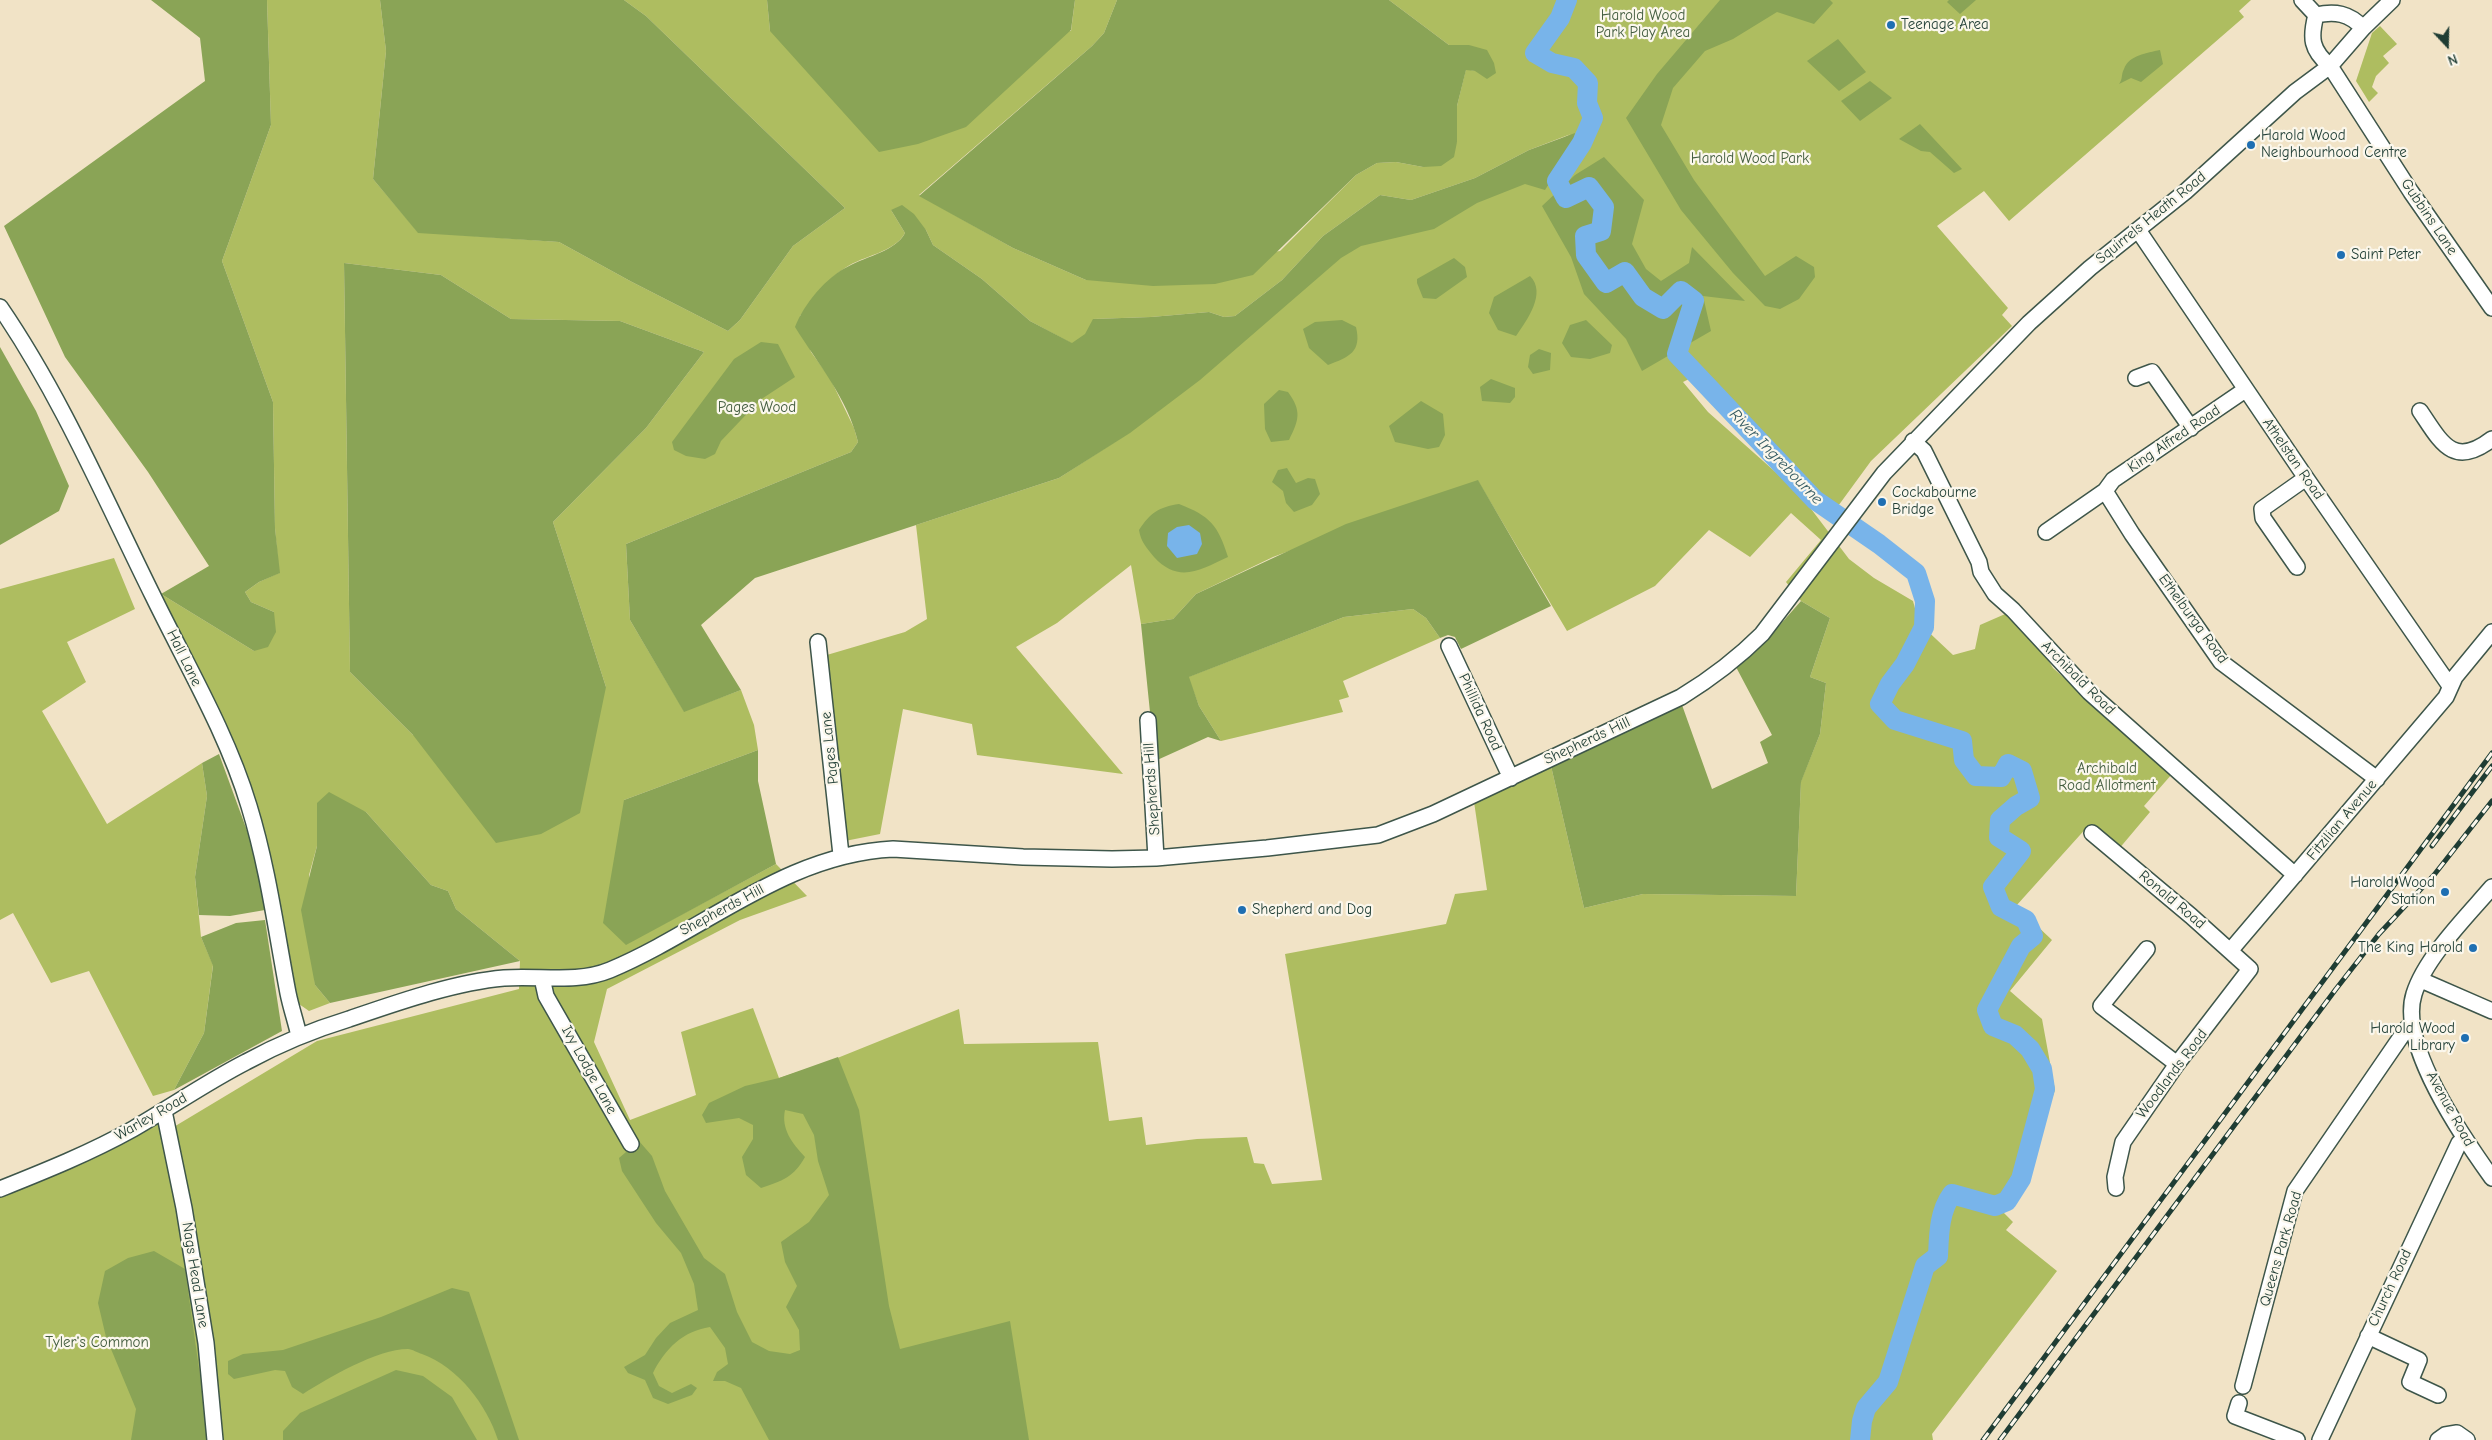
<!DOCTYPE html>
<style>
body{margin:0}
#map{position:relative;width:2492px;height:1440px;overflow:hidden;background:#f1e3c6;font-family:"Comic Neue",sans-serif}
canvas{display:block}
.north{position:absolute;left:2422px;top:20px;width:50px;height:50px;-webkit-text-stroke:4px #fbf7ec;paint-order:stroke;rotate:159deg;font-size:14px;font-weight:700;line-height:20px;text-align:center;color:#1f3d34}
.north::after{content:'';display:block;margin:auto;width:18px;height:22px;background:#1f3d34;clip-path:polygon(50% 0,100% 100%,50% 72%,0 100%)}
</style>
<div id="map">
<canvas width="2492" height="1440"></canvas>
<div class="north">N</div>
</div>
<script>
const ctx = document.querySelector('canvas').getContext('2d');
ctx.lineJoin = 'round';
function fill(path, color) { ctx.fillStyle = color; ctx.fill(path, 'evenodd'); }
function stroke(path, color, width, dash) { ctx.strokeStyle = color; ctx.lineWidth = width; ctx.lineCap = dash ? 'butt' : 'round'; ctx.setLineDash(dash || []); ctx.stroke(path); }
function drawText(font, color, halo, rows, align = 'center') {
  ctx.font = font + ' "Comic Neue",sans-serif'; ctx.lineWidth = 4.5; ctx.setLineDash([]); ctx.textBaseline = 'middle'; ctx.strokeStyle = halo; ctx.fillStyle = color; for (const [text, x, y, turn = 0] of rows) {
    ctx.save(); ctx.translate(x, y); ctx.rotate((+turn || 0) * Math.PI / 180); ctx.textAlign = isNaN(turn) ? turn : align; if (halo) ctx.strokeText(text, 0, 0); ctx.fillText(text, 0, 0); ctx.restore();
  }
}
fill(new Path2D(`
 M 267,0 L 380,0 L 386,51 L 373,179 L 418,232 L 559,242 L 632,282 L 728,331 L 740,320 L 793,246 L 845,208 L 646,16 L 624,0 L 767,0 L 770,31 L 1071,31 L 1075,0 L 1117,0 L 1104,33 L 1092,46 L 919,195 L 1013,248 L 1086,280 L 1280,251 L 1356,175 L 1377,163 L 1396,162 L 1423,167 L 1457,142 L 1457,106 L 1466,69 L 1475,71 L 1469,45 L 1449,45 L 1389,0 L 2251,0 L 2239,11 L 2244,17 L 2009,221 L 1984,191 L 1937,226 L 2008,308 L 2002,315 L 2012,326 L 1871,461 L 1833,513 L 1815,500 L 1697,375 L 1683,382 L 1708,412 L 1799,493 L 1849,559 L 1874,578 L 1913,601 L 1919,623 L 1953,655 L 1975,649 L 1980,625 L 2012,611 L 2031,632 L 2053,668 L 2172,774 L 2144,806 L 2150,812 L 2118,850 L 2089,825 L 2016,906 L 2052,940 L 2010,991 L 2042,1019 L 2055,1090 L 2022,1186 L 2013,1202 L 2003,1212 L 2013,1222 L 2006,1230 L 2057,1271 L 1932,1434 L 1933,1440 L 0,1440 L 0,1187 L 164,1111 L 167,1131 L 317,1041 L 519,989 L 520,961 L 456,909 L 448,891 L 431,885 L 366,812 L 317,803 L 317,846 L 309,875 L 315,985 L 330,1003 L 309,1011 L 299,1004 C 286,941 278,872 258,811 C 234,736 196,665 161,594 L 254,651 L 274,612 L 251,602 L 245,592 L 259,582 L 279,573 L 275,528 L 273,402 L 222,261 L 271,125 ZM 1571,134 L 1412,213 L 1332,247 L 1156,413 L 1093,319 L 1151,317 L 1209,312 L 1224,317 L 1235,316 L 1282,280 L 1323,236 L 1380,195 L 1411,200 L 1475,178 L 1529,150 ZM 891,210 L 926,230 L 933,245 L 982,279 L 1030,321 L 1071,343 L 1130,432 L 1059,478 L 916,525 L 927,619 L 905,632 L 820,657 L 840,842 L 880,834 L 903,709 L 972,724 L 977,755 L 1123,774 L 1016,647 L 1057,623 L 1131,565 L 1141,624 L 1173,619 L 1196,594 L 1273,557 L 1478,481 L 1567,631 L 1655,586 L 1709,530 L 1750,557 L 1791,513 L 1821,540 L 1786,582 L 1801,601 L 1830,618 L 1810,677 L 1826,683 L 1820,734 L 1801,781 L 1796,896 L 1643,894 L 1584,908 L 1551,766 L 1473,795 L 1487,890 L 1455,894 L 1446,924 L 1285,954 L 1322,1180 L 1272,1184 L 1264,1164 L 1254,1163 L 1247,1137 L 1197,1139 L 1146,1145 L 1142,1117 L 1109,1121 L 1098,1042 L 964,1044 L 959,1009 L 825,1063 L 779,1078 L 753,1008 L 681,1032 L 696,1095 L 630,1120 L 594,1042 L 607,989 L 740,920 L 807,896 L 776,864 L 626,944 L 624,800 L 758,750 L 754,725 L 741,690 L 684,711 L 630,620 L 626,544 L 851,452 L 858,442 L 854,428 L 830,378 L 811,352 L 800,316 C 814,298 826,280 845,268 C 864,255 894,253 905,233 ZM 344,263 L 441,275 L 511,319 L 620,321 L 704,352 L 646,428 L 553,522 L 606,687 L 413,735 L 350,672 Z
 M 2380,26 L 2397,44 L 2383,56 L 2389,63 L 2376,76 L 2372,87 L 2378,93 L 2369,102 L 2356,81 L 2372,33 Z
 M 114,558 L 135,609 L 67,642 L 86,682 L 42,711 L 107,824 L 202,763 L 207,796 L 195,877 L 201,937 L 213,965 L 204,1033 L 174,1090 L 153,1096 L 89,971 L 51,983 L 13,913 L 0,920 L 0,589 Z
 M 1413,609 L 1426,618 L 1440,638 L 1343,681 L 1349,697 L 1339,700 L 1343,712 L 1221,741 L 1199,706 L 1188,677 L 1344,617 Z`), '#aebd60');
fill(new Path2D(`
 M 151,0 L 267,0 L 271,125 L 222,261 L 273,402 L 275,528 L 280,573 L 259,582 L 245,592 L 251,602 L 274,612 L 276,632 L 268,647 L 254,651 L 161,594 L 209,566 L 148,472 L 65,357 L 4,226 L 205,81 L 200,38 Z
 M 380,0 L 624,0 L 646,16 L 845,208 L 793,246 L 740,320 L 728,331 L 632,282 L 559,242 L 418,233 L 373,179 L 386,51 Z
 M 767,0 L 1075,0 L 1071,30 L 966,127 L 918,144 L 879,152 L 770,31 Z
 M 1117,0 L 1389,0 L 1449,45 L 1469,45 L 1487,50 L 1494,63 L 1496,73 L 1487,79 L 1475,71 L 1466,70 L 1457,106 L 1457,142 L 1454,157 L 1441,166 L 1423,167 L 1396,162 L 1377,163 L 1356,175 L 1253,275 L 1215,284 L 1153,286 L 1086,280 L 1013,248 L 919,196 L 1092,46 L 1104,33 Z
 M 1720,0 L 1830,0 L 1833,3 L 1814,24 L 1777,12 L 1733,39 L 1705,51 L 1673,88 L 1661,125 L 1694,180 L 1765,276 L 1796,256 L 1814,267 L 1815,277 L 1799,299 L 1780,309 L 1765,306 L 1733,273 L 1681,210 L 1626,118 L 1657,74 Z
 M 1949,0 L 1976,0 L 1960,14 L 1947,2 Z
 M 1838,39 L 1866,72 L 1839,91 L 1807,61 Z
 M 2160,50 L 2163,64 L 2141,82 L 2131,78 L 2119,84 C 2123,79 2121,74 2124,69 C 2129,55 2147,53 2160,50 Z
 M 1870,81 L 1892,98 L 1860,121 L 1841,101 Z
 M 1920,124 L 1962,169 L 1954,173 L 1930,152 L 1921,151 L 1899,139 Z
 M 1575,133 L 1573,146 L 1545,190 L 1525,184 L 1477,203 L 1434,229 L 1361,246 L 1341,258 L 1200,380 L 1130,433 L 1059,478 L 755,578 L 701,625 L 741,690 L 684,712 L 630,620 L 626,544 L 851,452 L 858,442 C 848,399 818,364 795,327 C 804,304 826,277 849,266 C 867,256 896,251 905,233 L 891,210 L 902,205 L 914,214 L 926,230 L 933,245 L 982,279 L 1030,321 L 1072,343 L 1085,334 L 1093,319 L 1151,317 L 1209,312 L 1224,317 L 1235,316 L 1282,280 L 1323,236 L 1380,195 L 1411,200 L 1475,178 L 1529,150 Z
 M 1604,157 L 1644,200 L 1632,244 L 1646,269 L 1661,281 L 1689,263 L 1692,247 L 1745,301 L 1703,296 L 1711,331 L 1642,371 L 1626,339 L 1584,294 L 1571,257 L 1542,206 L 1575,175 Z
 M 1454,258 L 1465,267 L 1467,277 L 1436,299 L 1423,298 L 1417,283 L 1417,279 Z
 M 344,263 L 441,275 L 511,319 L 620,321 L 704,352 L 646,428 L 553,522 L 606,687 L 580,813 L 541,834 L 496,843 L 413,735 L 350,672 Z
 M 1530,276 C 1547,293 1527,320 1516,336 L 1498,330 L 1489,313 L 1494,297 Z
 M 1342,320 L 1356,327 C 1362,352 1349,357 1328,365 L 1309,348 L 1303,329 L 1315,322 Z
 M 1586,320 L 1612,345 L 1610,353 L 1590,359 L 1571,357 L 1562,343 L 1570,325 Z
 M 761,342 L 778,344 L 795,377 L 760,400 L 721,441 L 715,454 L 705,459 L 686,456 L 674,450 L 672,442 L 734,359 Z
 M 0,347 L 36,411 L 69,486 L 59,511 L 0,545 Z
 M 1539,349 L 1551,353 L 1550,370 L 1533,374 L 1528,367 L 1530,355 Z
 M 1491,379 L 1515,388 L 1515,397 L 1510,403 L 1482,401 L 1480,387 Z
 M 1279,390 L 1288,392 C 1302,411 1299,420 1289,440 L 1271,442 L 1265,429 L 1264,404 Z
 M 1421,401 L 1443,414 L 1445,435 L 1439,447 L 1428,449 L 1395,442 L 1389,426 Z
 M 1287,468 L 1296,483 L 1308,478 L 1315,479 L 1320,494 L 1312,505 L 1294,512 L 1286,503 L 1283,491 L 1272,482 L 1278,470 Z
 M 1478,480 L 1551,606 L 1461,649 L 1455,637 L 1448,635 L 1440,638 L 1426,618 L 1413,609 L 1344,617 L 1189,677 L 1199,706 L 1221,741 L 1208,737 L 1155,761 L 1141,624 L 1173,619 L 1196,594 L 1346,524 Z
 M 1179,504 C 1210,516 1218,525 1228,557 C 1200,570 1179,584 1154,557 C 1146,547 1141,542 1139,530 C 1150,513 1159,507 1179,504 Z
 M 1801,601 L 1830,618 L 1810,677 L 1826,683 L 1820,734 L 1801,782 L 1796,896 L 1643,894 L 1584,908 L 1551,766 L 1682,705 L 1712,789 L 1768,763 L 1760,742 L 1772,735 L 1736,667 L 1763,644 Z
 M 758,750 L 758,781 L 776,864 L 626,945 L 603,923 L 624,800 Z
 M 219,754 L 253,847 L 265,910 L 230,916 L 199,915 L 195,877 L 207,796 L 202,763 Z
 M 329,792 L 366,812 L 431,885 L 448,891 L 456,909 L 520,961 L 330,1003 L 315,985 L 301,910 L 317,846 L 317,803 Z
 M 265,920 L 282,1031 L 174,1090 L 204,1033 L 213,966 L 201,937 L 236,923 Z
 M 838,1057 L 859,1110 L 889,1306 L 900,1349 L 1010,1321 L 1029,1440 L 769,1440 L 741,1388 L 725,1381 L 713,1381 L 717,1372 L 728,1364 L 725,1348 L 710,1327 C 683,1331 665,1349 653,1373 L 659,1386 L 672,1393 L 691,1384 L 697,1388 L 692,1395 L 668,1404 L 653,1398 L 645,1380 L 628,1373 L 624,1367 L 645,1355 L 656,1338 L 670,1323 L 698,1310 L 694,1284 L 681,1253 L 656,1223 L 622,1171 L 619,1158 L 639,1141 L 652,1156 L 665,1191 L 704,1258 L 725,1274 L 737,1312 L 752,1342 L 769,1351 L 790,1354 L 800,1350 L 799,1330 L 786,1307 L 797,1286 L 785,1262 L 781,1242 L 809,1222 L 829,1195 L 818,1161 L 814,1135 L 803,1114 L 785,1110 C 781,1129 792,1143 805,1157 C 794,1177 782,1181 761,1188 L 746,1175 L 742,1157 L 753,1139 L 753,1125 L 739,1118 L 706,1123 L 702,1115 L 709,1103 L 745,1086 L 779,1078 Z
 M 154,1251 L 185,1269 L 209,1440 L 131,1440 L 136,1409 L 106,1337 L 98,1303 L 105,1271 L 128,1258 Z
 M 452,1288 L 469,1292 L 519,1440 L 498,1440 C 487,1405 458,1367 422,1354 C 418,1353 412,1349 408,1349 C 377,1349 328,1378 303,1394 L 292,1387 L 285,1371 L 275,1370 L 234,1379 L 228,1374 L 228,1361 L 243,1354 L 283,1350 L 381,1317 Z
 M 396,1370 L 423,1376 L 452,1397 L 477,1440 L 283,1440 L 283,1431 L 300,1413 Z`), '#8aa456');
fill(new Path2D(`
 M 1189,525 L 1200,533 L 1202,544 L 1197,554 L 1177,558 L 1167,546 L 1168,533 L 1177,527 Z`), '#78b4ea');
stroke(new Path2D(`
 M 1567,0 L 1560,18 L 1535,53 L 1552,63 L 1574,68 L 1588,83 L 1587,103 L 1593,118 L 1582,143 L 1557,181 L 1566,198 L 1589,187 L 1604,207 L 1601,231 L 1585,236 L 1586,255 L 1606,283 L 1625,272 L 1643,297 L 1663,309 L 1681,291 L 1694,301 L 1677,354 L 1815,500 L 1879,544 L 1916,573 L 1925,601 L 1924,627 L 1905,664 L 1890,684 L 1880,704 L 1895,720 L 1962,741 L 1964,760 L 1976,776 L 2001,777 L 2008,764 L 2022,771 L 2030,798 L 2016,806 L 2000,820 L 1999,837 L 2021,851 L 1993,887 L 2001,907 L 2026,920 L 2033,936 L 2021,946 L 1987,1010 L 1993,1026 L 2015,1035 L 2030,1049 L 2042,1069 L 2045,1089 L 2021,1179 L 2007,1201 L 1995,1206 L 1952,1194 C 1939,1212 1939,1234 1938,1256 L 1925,1266 L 1888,1382 L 1866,1408 L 1862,1421 L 1860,1440`), '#78b4ea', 20);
const minor = new Path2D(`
 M 2302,0 L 2316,15
 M 2363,28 C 2349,13 2335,11 2316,15 C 2310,38 2311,50 2330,66 L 2411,192 L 2492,308
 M 2138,230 L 2306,478 L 2450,686
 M 0,307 C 61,396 105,499 153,596 C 186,664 227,733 249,806 C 268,868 276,930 288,993 C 291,1008 296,1022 299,1036
 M 2136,378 L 2152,372 L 2191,428
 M 2420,411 C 2441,442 2453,469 2492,439
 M 1913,441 L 1924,451 L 1979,562 L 1981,572 L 1995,594 L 2013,610 L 2089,692 L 2295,875
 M 2105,491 L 2132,534 L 2221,662 L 2377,779
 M 2046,532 L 2105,491 L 2113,480 L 2245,390
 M 2297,567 L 2263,518 L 2262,509 L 2306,478
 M 818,642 L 841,855
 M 1449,646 L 1511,778
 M 1148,720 L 1156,858
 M 2092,833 L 2191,916 L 2250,969 L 2177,1064 L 2123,1142 L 2115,1177 L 2116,1188
 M 2492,887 C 2467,916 2425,958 2414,994 C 2398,1044 2464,1139 2492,1178
 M 2147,949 L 2101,1006 L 2177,1064
 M 2230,951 L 2446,697 L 2455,677 L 2492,632
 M 542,978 L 546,996 L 631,1144
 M 2421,980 L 2492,1011
 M 164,1111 L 184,1208 L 206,1343 L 215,1440
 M 0,1189 C 45,1171 90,1153 133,1129 C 171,1107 207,1082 246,1062 C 279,1044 313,1030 349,1019 C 396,1003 455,982 504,978 C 539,975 576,984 610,970 C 705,930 786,854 893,849 L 1023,857 L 1112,859 L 1156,858 L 1267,848 L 1378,835 L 1433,814 L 1681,697 C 1712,678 1737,659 1762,634 L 1884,473 L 2029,323 L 2090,268 L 2185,192 L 2295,92 L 2330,66 L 2363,28 L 2392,0
 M 2368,1336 L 2419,1360 L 2410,1382 L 2438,1395
 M 2243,1386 L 2295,1191 L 2407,1028 L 2412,1026
 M 2239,1403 L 2235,1416 L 2297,1440
 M 2320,1440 L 2459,1143 L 2464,1139
 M 2438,1440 L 2445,1435 L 2457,1433 L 2467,1440`);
stroke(minor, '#3e564a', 18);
stroke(minor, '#fff', 15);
const rail = new Path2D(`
 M 2432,846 L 2492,766
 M 1983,1440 L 2492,753
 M 2000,1440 L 2336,989 L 2379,934 L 2434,875 L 2492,801`);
stroke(rail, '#1f3d34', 5);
stroke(rail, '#fbf7ec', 3, [9]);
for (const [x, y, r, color] of [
 [1891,25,5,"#1f6fb2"],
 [2251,145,5,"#1f6fb2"],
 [2341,255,5,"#1f6fb2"],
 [1882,502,5,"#1f6fb2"],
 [2445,892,5,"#1f6fb2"],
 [1242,910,5,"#1f6fb2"],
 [2473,948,5,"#1f6fb2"],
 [2465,1038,5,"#1f6fb2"]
]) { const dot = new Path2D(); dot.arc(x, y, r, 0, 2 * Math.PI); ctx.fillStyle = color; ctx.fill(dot); stroke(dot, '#fbf7ec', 2); }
drawText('15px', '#435d3f', '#fbf7ec', [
 ["Harold Wood",1643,16],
 ["Park Play Area",1643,33],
 ["Harold Wood Park",1750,159],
 ["Pages Wood",757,408],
 ["Archibald",2107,769],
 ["Road Allotment",2107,786],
 ["Tyler's Common",97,1343]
]);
drawText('15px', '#1f3d34', '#fbf7ec', [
 ["Teenage Area",1901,25],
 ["Harold Wood",2261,136],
 ["Neighbourhood Centre",2261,153],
 ["Saint Peter",2351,255],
 ["Cockabourne",1892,493],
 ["Bridge",1892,510],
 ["Harold Wood",2435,883,"right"],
 ["Station",2435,900,"right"],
 ["Shepherd and Dog",1252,910],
 ["The King Harold",2463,948,"right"],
 ["Harold Wood",2455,1029,"right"],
 ["Library",2455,1046,"right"]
], 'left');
drawText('15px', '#1f3d34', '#fbf7ec', [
 ["Gubbins Lane",2429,217,56],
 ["Squirrels Heath Road",2151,218,-39],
 ["King Alfred Road",2174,439,-34],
 ["Athelstan Road",2293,459,55],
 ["Ethelburga Road",2193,619,54],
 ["Hall Lane",184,658,64],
 ["Archibald Road",2078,678,45],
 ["Phillida Road",1480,712,65],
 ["Shepherds Hill",1587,741,-25],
 ["Pages Lane",830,748,-96],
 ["Shepherds Hill",1152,789,-94],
 ["Fitzilian Avenue",2342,820,-50],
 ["Ronald Road",2172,900,40],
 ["Shepherds Hill",722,910,-28],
 ["Ivy Lodge Lane",589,1070,61],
 ["Woodlands Road",2172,1074,-53],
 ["Avenue Road",2450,1109,61],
 ["Warley Road",151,1117,-30],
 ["Queens Park Road",2281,1249,-74],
 ["Nags Head Lane",195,1275,81],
 ["Church Road",2390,1288,-65]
]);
drawText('italic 16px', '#355b62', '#fbf7ec', [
 ["River Ingrebourne",1776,457,46]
]);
</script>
